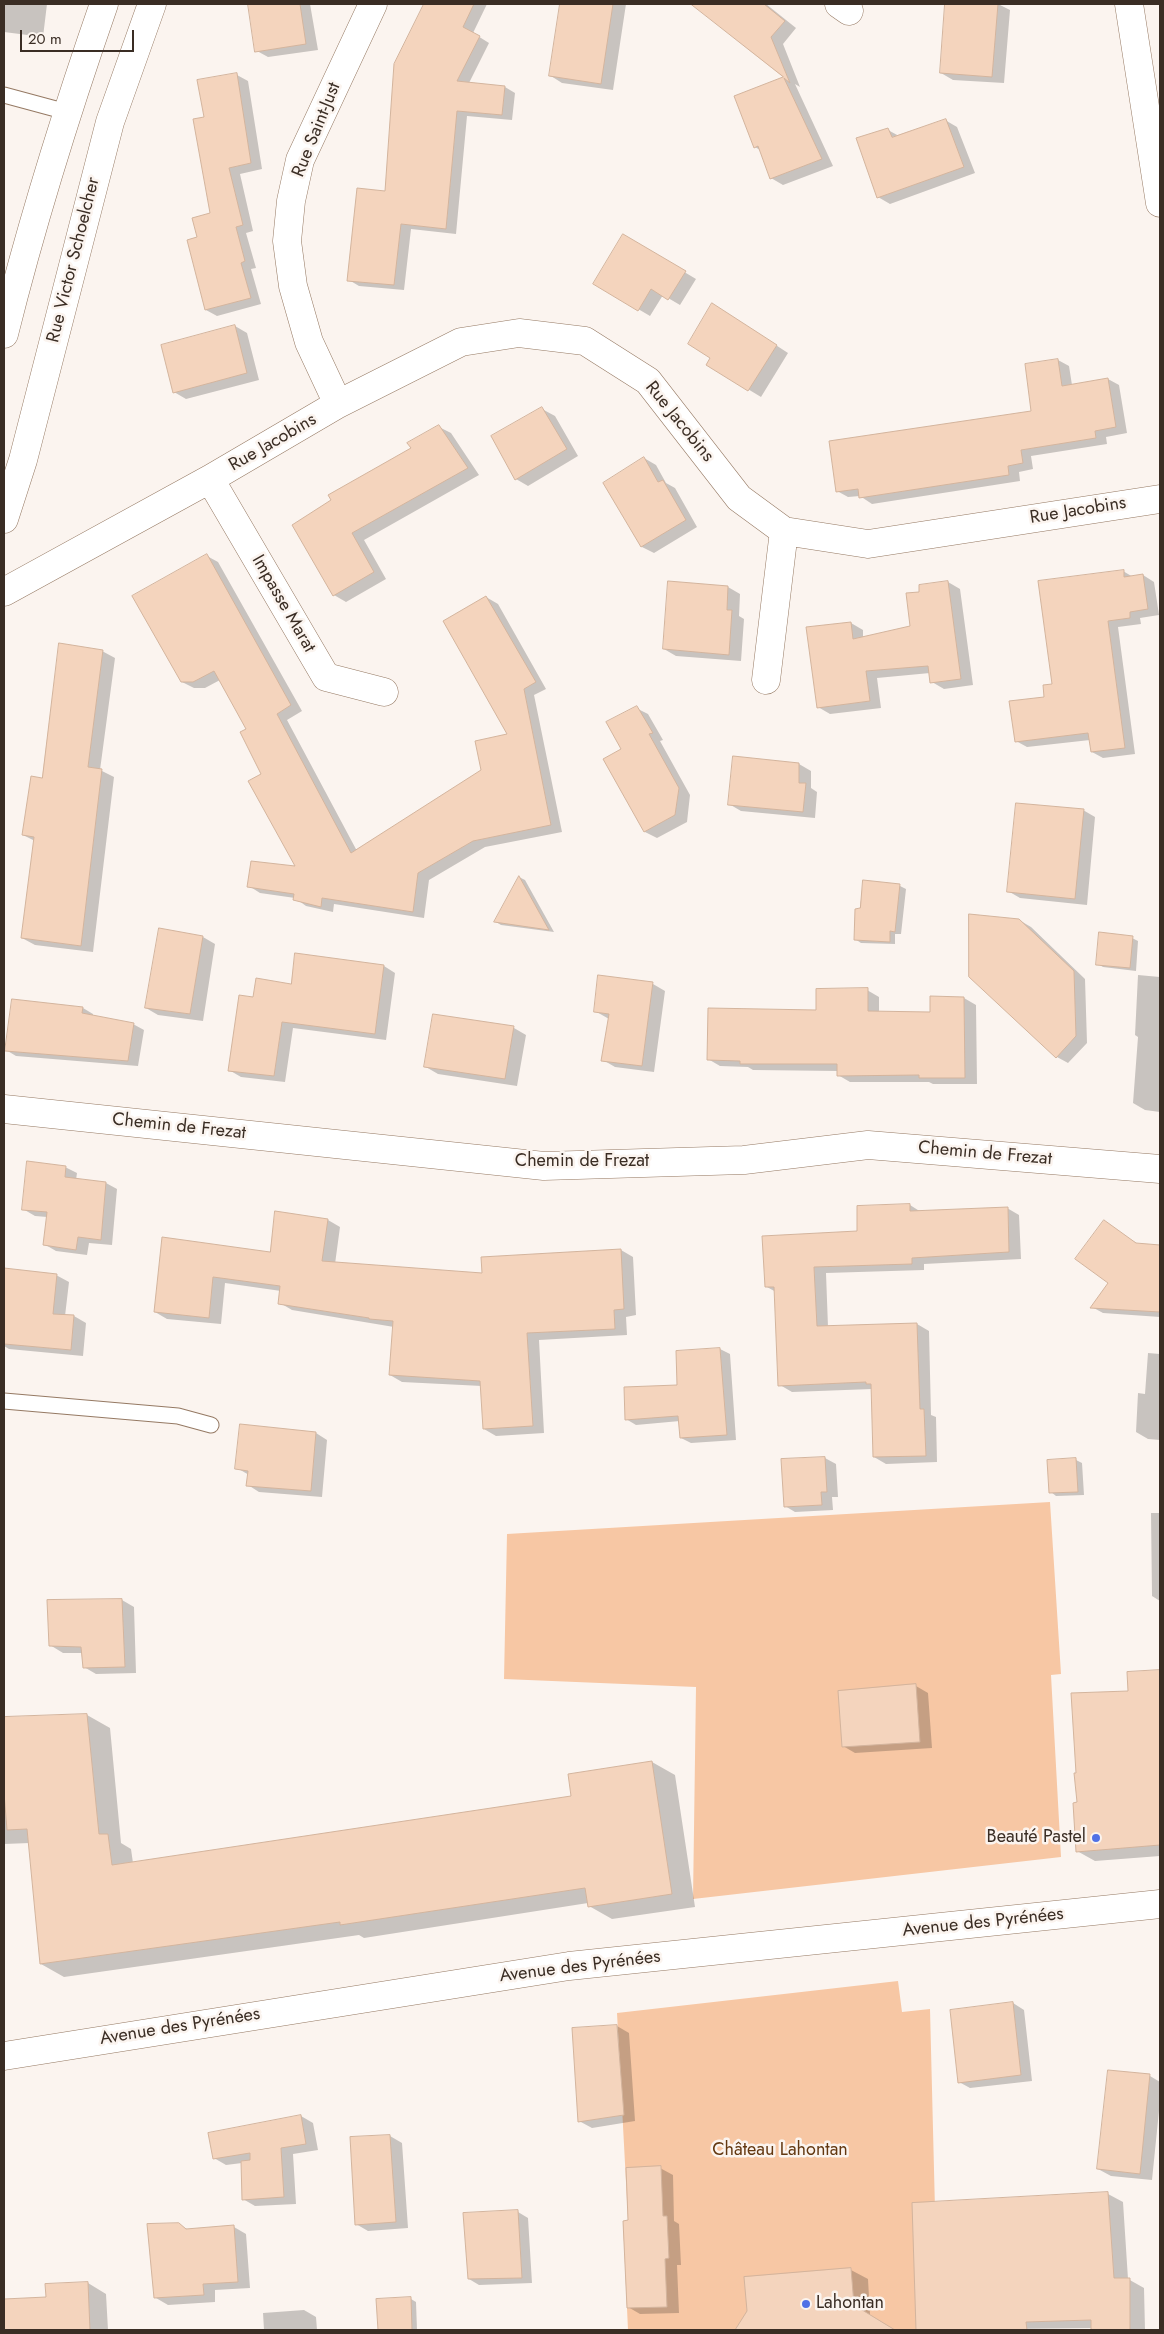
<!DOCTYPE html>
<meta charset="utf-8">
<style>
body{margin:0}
#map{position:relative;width:1164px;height:2334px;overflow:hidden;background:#fbf4ef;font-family:Jost,sans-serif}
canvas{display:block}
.frame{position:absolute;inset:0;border:5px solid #3a2d24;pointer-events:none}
.scale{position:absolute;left:20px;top:30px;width:114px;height:22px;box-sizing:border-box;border:2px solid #3a2d24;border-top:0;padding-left:6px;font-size:15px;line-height:18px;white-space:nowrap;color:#3a2d24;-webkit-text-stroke:4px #fbf4ef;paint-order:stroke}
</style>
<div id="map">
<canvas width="1164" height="2334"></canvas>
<div class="frame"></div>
<div class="scale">20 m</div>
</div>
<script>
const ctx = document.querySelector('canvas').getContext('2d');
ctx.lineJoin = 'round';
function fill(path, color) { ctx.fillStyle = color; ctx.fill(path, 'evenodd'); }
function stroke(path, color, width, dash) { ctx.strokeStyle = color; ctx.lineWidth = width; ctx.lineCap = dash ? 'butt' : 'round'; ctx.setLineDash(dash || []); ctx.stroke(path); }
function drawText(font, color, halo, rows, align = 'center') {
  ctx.font = font + ' Jost,sans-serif'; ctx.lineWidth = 5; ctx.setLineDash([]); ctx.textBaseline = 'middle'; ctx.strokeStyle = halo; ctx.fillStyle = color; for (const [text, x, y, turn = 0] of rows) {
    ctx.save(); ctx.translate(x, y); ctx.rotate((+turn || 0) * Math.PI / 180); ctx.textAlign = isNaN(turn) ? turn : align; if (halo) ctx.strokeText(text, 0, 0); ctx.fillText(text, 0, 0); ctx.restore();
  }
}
fill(new Path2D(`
 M 1050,1502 L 1061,1674 L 1051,1675 L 1061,1857 L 693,1899 L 696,1687 L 504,1679 L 507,1534 Z
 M 898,1981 L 902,2012 L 930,2009 L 938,2330 L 628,2330 L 623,2221 L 628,2220 L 617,2013 Z`), '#f7c7a4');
fill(new Path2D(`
 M 4,4 L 47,4 L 43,37 L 4,32 Z
 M 250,4 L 310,4 L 318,50 L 268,57 L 257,51 Z
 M 425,4 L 487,4 L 473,33 L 489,43 L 469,83 L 505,87 L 515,93 L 512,120 L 467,116 L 456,234 L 411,229 L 404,290 L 359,286 L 349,280 L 386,192 L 396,64 Z
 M 561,4 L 626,4 L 613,90 L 562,83 L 551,76 Z
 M 709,4 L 766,4 L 796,28 L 783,44 L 800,87 L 795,84 L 833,166 L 783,185 L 771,178 L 760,150 L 755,147 L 735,97 L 786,78 L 703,11 Z
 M 946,4 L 998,4 L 1010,10 L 1004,83 L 953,80 L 941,73 Z
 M 237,75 L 248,81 L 262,169 L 240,174 L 253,231 L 246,233 L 256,268 L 251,269 L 261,304 L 217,316 L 206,310 L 199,238 L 212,214 L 205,118 Z
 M 945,120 L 957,127 L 975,173 L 890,204 L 878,197 L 888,130 L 899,136 Z
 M 624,236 L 696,279 L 680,305 L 663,295 L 650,316 L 594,283 Z
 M 725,312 L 788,353 L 761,397 L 708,365 Z
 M 235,326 L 247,333 L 259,380 L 186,399 L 174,392 Z
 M 1058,360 L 1069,366 L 1072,385 L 1108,379 L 1119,385 L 1127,433 L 1106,437 L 1107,444 L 1031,456 L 1033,469 L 1019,472 L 1020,481 L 872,504 L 860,496 L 848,497 L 837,491 L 1032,412 Z
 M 542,409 L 555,416 L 578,456 L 528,486 L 516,479 Z
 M 439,427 L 451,433 L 479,475 L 364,540 L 386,579 L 346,602 L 334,595 L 294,525 L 413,448 Z
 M 644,458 L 656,465 L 666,483 L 675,488 L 697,527 L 654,553 L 642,547 Z
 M 207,556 L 218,562 L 302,711 L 287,720 L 357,851 L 482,771 L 509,735 L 486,597 L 498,604 L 546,689 L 534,695 L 562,832 L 485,847 L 429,880 L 424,918 L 334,904 L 333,912 L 306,906 L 295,898 L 260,893 L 249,886 L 297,868 L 247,729 L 220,680 L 205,688 L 194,688 L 182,682 Z
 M 1123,571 L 1133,577 L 1143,575 L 1154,582 L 1159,615 L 1140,618 L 1141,624 L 1118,627 L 1135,754 L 1103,758 L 1092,752 L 1090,740 L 1027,747 L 1016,741 L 1046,698 Z
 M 948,582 L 960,589 L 973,685 L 944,689 L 932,682 L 930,673 L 877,678 L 881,708 L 830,714 L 818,707 L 851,623 L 863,630 L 863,638 L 912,627 L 921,593 Z
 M 728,587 L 740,594 L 739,616 L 744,619 L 741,661 L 676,656 L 664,649 Z
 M 102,651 L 115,658 L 100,770 L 114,777 L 93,952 L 35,945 L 22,938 L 35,841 L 23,835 L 43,779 Z
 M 636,708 L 648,714 L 663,740 L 660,741 L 690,795 L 687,822 L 657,838 L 645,832 L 605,760 L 623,750 Z
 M 799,764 L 811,771 L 811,788 L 817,792 L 815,818 L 741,811 L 729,804 Z
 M 1083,810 L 1095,817 L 1087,905 L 1020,898 L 1008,891 Z
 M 519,877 L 525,880 L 554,932 L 501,925 L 496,922 Z
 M 864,881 L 900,886 L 906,889 L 901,934 L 895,934 L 895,944 L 861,943 L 855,939 Z
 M 1019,920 L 1031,927 L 1085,979 L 1087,1043 L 1068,1063 L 1057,1057 Z
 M 203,937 L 215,944 L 203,1021 L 158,1015 L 146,1008 Z
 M 1132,938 L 1138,941 L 1136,971 L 1103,967 L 1098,964 Z
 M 296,954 L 384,966 L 395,973 L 386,1040 L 293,1028 L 285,1082 L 241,1077 L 229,1070 L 254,998 L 292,985 Z
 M 1138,975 L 1160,977 L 1160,1112 L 1145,1110 L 1133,1103 L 1138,1037 L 1135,1035 Z
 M 653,984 L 665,991 L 654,1072 L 615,1067 L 603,1060 L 609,1019 L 595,1011 Z
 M 867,990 L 879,997 L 879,1013 L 931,1013 L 964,998 L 976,1005 L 977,1084 L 933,1084 L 929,1082 L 850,1082 L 838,1075 L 838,1071 L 753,1070 L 748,1067 L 720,1066 L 708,1059 Z
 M 83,1008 L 93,1014 L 93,1016 L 133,1024 L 144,1030 L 138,1066 L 16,1056 L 6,1050 Z
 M 514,1028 L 526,1035 L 517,1086 L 438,1074 L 426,1067 Z
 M 65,1167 L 77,1173 L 76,1180 L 106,1183 L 117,1189 L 112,1245 L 89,1243 L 87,1255 L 56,1251 L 44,1244 L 47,1217 L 35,1216 L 23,1209 Z
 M 910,1205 L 921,1212 L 1007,1208 L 1019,1215 L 1021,1259 L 924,1264 L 924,1270 L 826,1273 L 828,1327 L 917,1324 L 929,1331 L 931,1415 L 936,1417 L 937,1462 L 886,1464 L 874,1457 L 872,1389 L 792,1392 L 780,1385 L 776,1292 L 767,1287 L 859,1232 Z
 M 328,1220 L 340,1227 L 335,1264 L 483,1275 L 621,1250 L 633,1257 L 636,1315 L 626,1317 L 627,1335 L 539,1340 L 544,1433 L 496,1436 L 484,1429 L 482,1386 L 402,1382 L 390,1375 L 394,1327 L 292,1310 L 280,1303 L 281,1291 L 225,1283 L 221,1324 L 167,1319 L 155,1312 L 163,1238 L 271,1254 Z
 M 1104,1222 L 1138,1244 L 1160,1246 L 1160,1317 L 1103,1313 L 1092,1307 L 1110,1282 Z
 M 4,1270 L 56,1275 L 69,1282 L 65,1316 L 74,1316 L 86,1323 L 83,1356 L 9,1349 L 4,1346 Z
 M 720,1349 L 730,1354 L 736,1440 L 691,1443 L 681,1438 L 680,1421 L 636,1425 L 626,1419 L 678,1386 Z
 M 1148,1353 L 1160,1354 L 1160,1440 L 1148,1439 L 1136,1432 L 1138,1393 L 1145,1394 Z
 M 316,1433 L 327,1440 L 322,1497 L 259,1492 L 248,1485 L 249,1475 L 237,1468 Z
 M 825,1458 L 836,1464 L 838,1497 L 832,1497 L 833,1510 L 795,1512 L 785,1506 Z
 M 1076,1460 L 1082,1463 L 1084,1495 L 1056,1496 L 1051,1492 L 1049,1462 Z
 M 1151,1513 L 1160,1513 L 1160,1601 L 1152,1596 Z
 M 122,1600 L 134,1607 L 136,1673 L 96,1674 L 84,1667 L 83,1653 L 63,1653 L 50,1645 Z
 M 1160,1672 L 1160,1856 L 1095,1861 L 1077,1851 L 1130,1692 L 1128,1673 Z
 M 916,1686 L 928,1693 L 932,1748 L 855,1753 L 843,1746 L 839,1692 Z
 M 87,1715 L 110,1728 L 121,1843 L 131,1849 L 133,1863 L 572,1797 L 652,1762 L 675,1775 L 695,1907 L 612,1919 L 589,1906 L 588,1903 L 364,1938 L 359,1935 L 64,1977 L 41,1964 L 30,1843 L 4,1844 L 4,1718 Z
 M 1013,2003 L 1024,2010 L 1032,2081 L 970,2088 L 959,2082 Z
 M 617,2026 L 629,2033 L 635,2121 L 592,2128 L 579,2121 Z
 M 1109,2071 L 1150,2076 L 1160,2082 L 1160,2101 L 1152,2180 L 1111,2176 L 1098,2169 Z
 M 301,2116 L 313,2123 L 318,2150 L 293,2154 L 296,2204 L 255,2206 L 243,2199 L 242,2163 L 226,2165 L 214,2158 Z
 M 390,2136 L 402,2143 L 408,2228 L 368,2231 L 356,2224 L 352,2138 Z
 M 660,2168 L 673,2175 L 674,2221 L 679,2224 L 681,2265 L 677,2265 L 679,2313 L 640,2314 L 628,2307 L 629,2222 Z
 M 1108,2194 L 1123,2202 L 1128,2279 L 1144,2288 L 1145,2330 L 1093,2330 L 1093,2328 L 917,2330 L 913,2204 Z
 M 518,2212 L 528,2218 L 532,2283 L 479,2285 L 469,2279 Z
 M 178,2224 L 189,2230 L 234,2227 L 246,2234 L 250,2288 L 215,2290 L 215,2302 L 168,2305 L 156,2298 Z
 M 851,2270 L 868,2279 L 870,2315 L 894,2330 L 740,2330 L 750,2329 Z
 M 88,2283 L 106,2294 L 108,2330 L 5,2330 L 4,2300 L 47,2298 Z
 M 411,2299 L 416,2302 L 417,2330 L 379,2330 L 377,2301 Z
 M 304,2310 L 316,2317 L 317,2330 L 264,2330 L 263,2313 Z`), '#0003');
const building = new Path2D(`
 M 248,4 L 300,4 L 306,44 L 255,52 Z
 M 424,4 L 474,4 L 463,27 L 480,36 L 457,81 L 505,86 L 502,115 L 457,111 L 446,229 L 401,224 L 394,285 L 347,281 L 357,188 L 385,191 L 394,64 Z
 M 560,4 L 613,4 L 601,84 L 549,76 Z
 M 691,4 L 764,4 L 785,21 L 771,37 L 790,83 L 784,78 L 822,159 L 770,179 L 758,146 L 754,148 L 734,96 L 783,77 Z
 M 945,4 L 998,4 L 992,77 L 940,73 Z
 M 237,73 L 251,163 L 229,168 L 243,225 L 236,227 L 245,261 L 241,263 L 251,298 L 205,310 L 187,240 L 197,237 L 192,218 L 210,213 L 193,119 L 204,117 L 197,80 Z
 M 946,119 L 964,167 L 877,198 L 856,138 L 888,128 L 892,137 Z
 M 623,234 L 686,271 L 668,300 L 651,289 L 638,311 L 593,284 Z
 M 712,303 L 777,345 L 748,391 L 706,365 L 710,358 L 688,344 Z
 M 235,325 L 247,373 L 173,393 L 161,345 Z
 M 1058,359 L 1062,386 L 1108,378 L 1116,427 L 1095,431 L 1096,438 L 1021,450 L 1023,463 L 1008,466 L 1009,475 L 859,498 L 858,489 L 836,492 L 829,441 L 1031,411 L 1025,364 Z
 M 542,407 L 567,449 L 515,480 L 491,436 Z
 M 439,425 L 468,468 L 352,533 L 374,572 L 333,596 L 292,525 L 331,500 L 328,495 L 411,448 L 407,443 Z
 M 644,457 L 658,482 L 663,480 L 686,520 L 641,547 L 603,483 Z
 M 207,554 L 291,705 L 277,714 L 351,853 L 481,770 L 475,741 L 507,734 L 443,621 L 486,596 L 536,682 L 524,689 L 551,825 L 473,841 L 418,873 L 413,912 L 322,898 L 321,907 L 293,900 L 294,894 L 247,887 L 251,861 L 295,866 L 248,781 L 261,774 L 240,732 L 246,729 L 214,671 L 193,682 L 181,682 L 132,596 Z
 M 1124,570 L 1124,577 L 1143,574 L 1148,609 L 1130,612 L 1130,618 L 1108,621 L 1125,748 L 1091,752 L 1088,733 L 1015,742 L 1009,701 L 1044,697 L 1043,685 L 1052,684 L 1038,581 Z
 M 668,581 L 728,586 L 727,610 L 732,610 L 729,655 L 663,649 Z
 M 948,581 L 961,679 L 930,683 L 928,666 L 866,671 L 870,701 L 817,708 L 806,627 L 851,622 L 853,639 L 910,626 L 906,593 L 919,592 L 919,585 Z
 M 59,643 L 103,650 L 88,767 L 102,769 L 81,946 L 21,938 L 34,837 L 22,835 L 31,776 L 42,778 Z
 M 637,706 L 653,733 L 649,734 L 679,788 L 675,815 L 644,832 L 603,759 L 621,749 L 606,722 Z
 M 733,756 L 799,763 L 799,783 L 806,783 L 803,812 L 728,805 Z
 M 1016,803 L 1084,809 L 1075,899 L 1007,892 Z
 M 519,876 L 549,930 L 494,922 Z
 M 863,880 L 900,884 L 895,932 L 890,931 L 890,942 L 854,940 L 855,909 L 860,908 Z
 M 969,914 L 1019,919 L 1074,971 L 1076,1036 L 1056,1058 L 969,977 Z
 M 159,928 L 203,936 L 190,1014 L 145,1008 Z
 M 1099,932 L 1133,936 L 1130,968 L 1096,965 Z
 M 295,953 L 384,965 L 375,1034 L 282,1022 L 274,1076 L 228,1071 L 239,995 L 253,997 L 256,978 L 291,984 Z
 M 598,975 L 653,982 L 642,1066 L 601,1061 L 609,1014 L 594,1012 Z
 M 868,988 L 868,1011 L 930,1012 L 930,996 L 964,997 L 965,1078 L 919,1078 L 919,1075 L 837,1076 L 837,1064 L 740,1064 L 740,1061 L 707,1060 L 708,1008 L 816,1010 L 816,989 Z
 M 12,999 L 83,1007 L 82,1013 L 134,1023 L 128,1061 L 5,1051 Z
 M 433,1014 L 514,1026 L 505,1079 L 424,1067 Z
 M 27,1161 L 66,1166 L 65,1177 L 106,1182 L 101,1240 L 78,1237 L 76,1250 L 43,1245 L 47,1212 L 22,1210 Z
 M 910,1204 L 910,1211 L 1008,1207 L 1009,1252 L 912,1258 L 912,1264 L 814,1267 L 817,1326 L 917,1323 L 920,1409 L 924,1409 L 926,1456 L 873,1457 L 871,1384 L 866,1384 L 866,1382 L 778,1386 L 774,1287 L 765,1287 L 762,1236 L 857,1231 L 857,1206 Z
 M 275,1211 L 328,1219 L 322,1261 L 482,1273 L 481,1257 L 621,1249 L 624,1309 L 614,1310 L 615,1329 L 527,1333 L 533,1426 L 483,1429 L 480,1381 L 389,1375 L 393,1321 L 369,1319 L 369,1318 L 278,1304 L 280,1286 L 213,1277 L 209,1318 L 154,1312 L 162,1237 L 270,1252 Z
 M 1104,1220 L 1136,1243 L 1160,1245 L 1160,1312 L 1090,1308 L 1108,1283 L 1075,1259 Z
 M 4,1268 L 57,1274 L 53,1314 L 74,1315 L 71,1350 L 4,1344 Z
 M 720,1348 L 727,1435 L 680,1438 L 678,1416 L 625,1420 L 624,1387 L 677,1385 L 676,1351 Z
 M 240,1424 L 316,1432 L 311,1491 L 246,1486 L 248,1471 L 235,1469 Z
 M 825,1457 L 827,1492 L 821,1492 L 822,1505 L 784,1507 L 781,1459 Z
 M 1076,1458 L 1078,1492 L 1049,1493 L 1047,1460 Z
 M 122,1599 L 125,1667 L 83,1668 L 81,1647 L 49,1646 L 47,1600 Z
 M 1160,1670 L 1160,1845 L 1076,1852 L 1073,1803 L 1077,1802 L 1074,1773 L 1076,1773 L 1071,1693 L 1128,1691 L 1127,1672 Z
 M 916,1684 L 920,1742 L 842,1747 L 838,1691 Z
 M 87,1714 L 99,1834 L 108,1834 L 112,1865 L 571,1796 L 568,1774 L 652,1761 L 672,1894 L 588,1907 L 585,1888 L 340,1925 L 340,1922 L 40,1964 L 27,1829 L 7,1830 L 4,1793 L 4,1717 Z
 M 1013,2002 L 1021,2075 L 958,2083 L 950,2010 Z
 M 617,2025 L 624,2115 L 578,2122 L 572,2028 Z
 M 1108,2070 L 1150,2074 L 1140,2174 L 1097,2169 Z
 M 301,2115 L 306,2144 L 281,2148 L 284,2197 L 242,2200 L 241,2161 L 250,2160 L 250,2153 L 213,2159 L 208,2133 Z
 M 390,2135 L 396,2222 L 355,2225 L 350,2137 Z
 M 661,2166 L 663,2216 L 667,2216 L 669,2258 L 665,2259 L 667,2307 L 627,2308 L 623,2221 L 628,2220 L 626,2168 Z
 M 1108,2192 L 1114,2278 L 1130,2278 L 1130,2330 L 1091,2330 L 1091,2320 L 1026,2322 L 1027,2330 L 916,2330 L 912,2203 Z
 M 518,2210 L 522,2278 L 468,2279 L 463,2213 Z
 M 179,2223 L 186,2229 L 234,2225 L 238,2282 L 203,2284 L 204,2295 L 154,2298 L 147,2224 Z
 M 851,2268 L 854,2305 L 895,2330 L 735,2330 L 747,2311 L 744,2277 Z
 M 88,2282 L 90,2330 L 4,2330 L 4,2299 L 46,2297 L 45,2284 Z
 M 411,2297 L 412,2330 L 378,2330 L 376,2299 Z`);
fill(building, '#f4d4bd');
stroke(building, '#d3b49d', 1);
const lane = new Path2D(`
 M 4,95 L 67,112
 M 4,1401 L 178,1416 L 211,1425`);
const street = new Path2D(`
 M 839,4 L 849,11
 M 4,334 C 32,222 66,113 104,4
 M 338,404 L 309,342 L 293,286 L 287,241 L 291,201 L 300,160 L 373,4
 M 210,479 L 326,677 L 384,692
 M 4,519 L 23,460 L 110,122 L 152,4
 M 4,592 L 210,479 L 338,404 L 461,342 L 519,333 L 585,341 L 648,381 L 739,498 L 784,531 L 868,544 L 1160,499
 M 766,680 L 784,531
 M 4,1109 L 544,1166 L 744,1160 L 868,1145 L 1160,1169`);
const secondary = new Path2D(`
 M 1129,4 L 1160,203`);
const primary = new Path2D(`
 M 4,2056 L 569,1966 L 1160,1904`);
stroke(lane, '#957963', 17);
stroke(street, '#957963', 29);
stroke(secondary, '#957963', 29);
stroke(primary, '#957963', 29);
stroke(lane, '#fff', 15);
stroke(street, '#fff', 28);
stroke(secondary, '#fff', 28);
stroke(primary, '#fff', 28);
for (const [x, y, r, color] of [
 [1096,1838,5,"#5071e6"],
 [806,2304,5,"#5071e6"]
]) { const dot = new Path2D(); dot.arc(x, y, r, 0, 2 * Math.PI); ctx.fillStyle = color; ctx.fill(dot); stroke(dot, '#fbf4ef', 2); }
drawText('18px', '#3a2d24', '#fbf4ef', [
 ["Rue Saint-Just",317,130,-68],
 ["Rue Victor Schoelcher",74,260,-76],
 ["Rue Jacobins",679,422,51],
 ["Rue Jacobins",273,443,-30],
 ["Rue Jacobins",1078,511,-9],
 ["Impasse Marat",283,604,60],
 ["Chemin de Frezat",179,1127,6],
 ["Chemin de Frezat",985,1154,5],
 ["Chemin de Frezat",582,1162],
 ["Avenue des Pyrénées",983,1923,-6],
 ["Avenue des Pyrénées",580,1967,-7],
 ["Avenue des Pyrénées",180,2027,-9]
]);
drawText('18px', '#3a2d24', '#fbf4ef', [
 ["Beauté Pastel",1086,1838],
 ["Lahontan",816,2304,"left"]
], 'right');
drawText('18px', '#633811', '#fbf4ef', [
 ["Château Lahontan",780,2151]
]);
</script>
